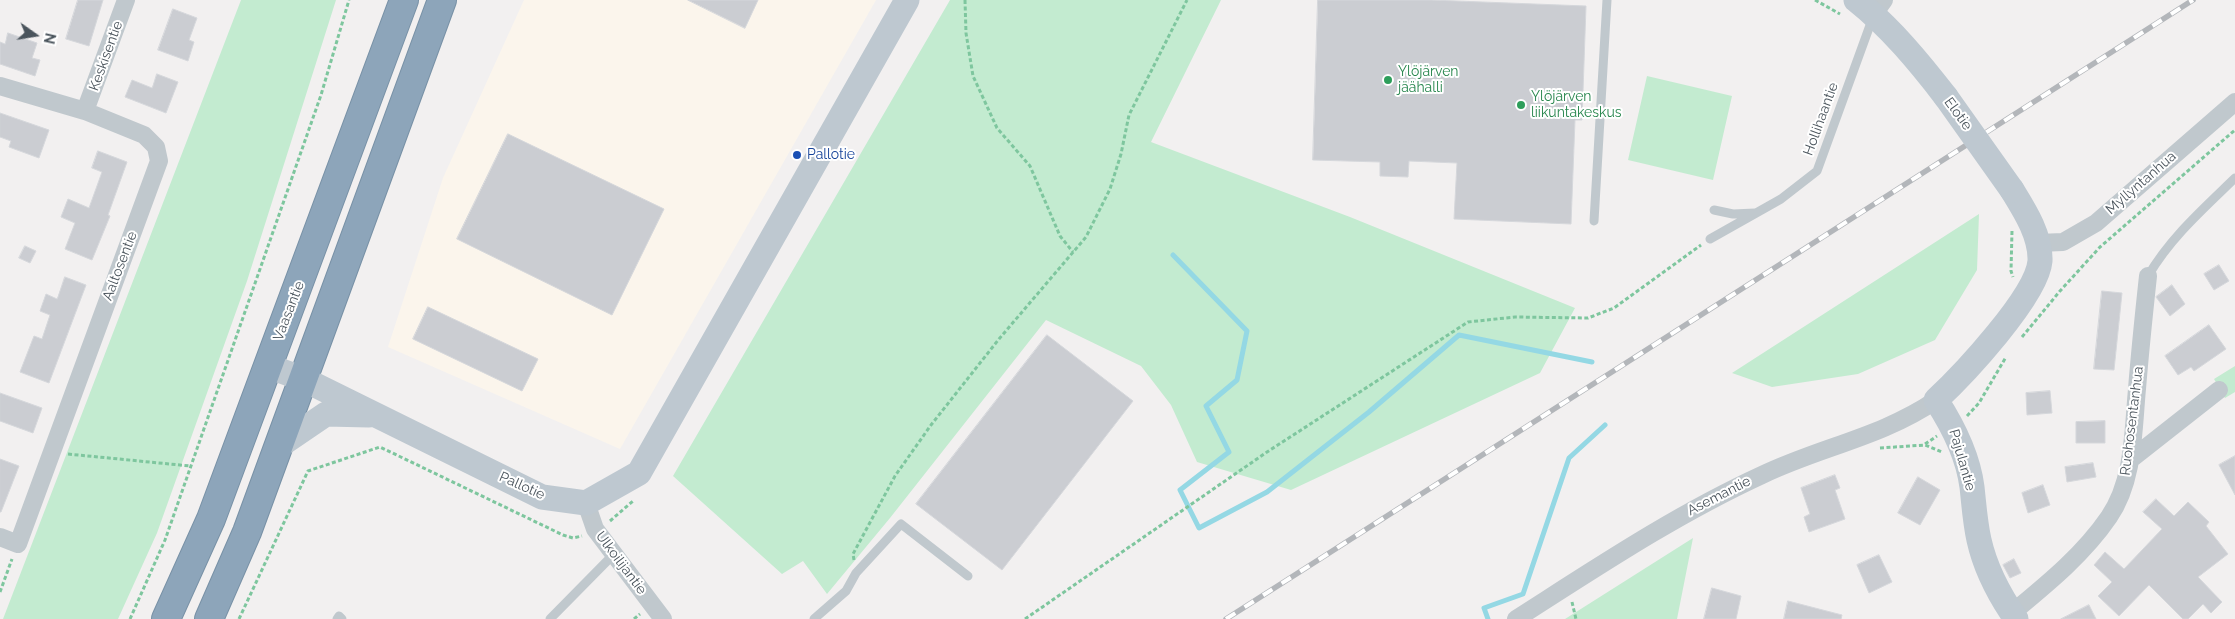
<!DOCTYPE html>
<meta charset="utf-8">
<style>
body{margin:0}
#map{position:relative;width:2235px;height:619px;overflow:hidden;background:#f2f0f0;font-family:Raleway,sans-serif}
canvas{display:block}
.north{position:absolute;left:10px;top:10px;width:50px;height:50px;-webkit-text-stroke:4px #fff;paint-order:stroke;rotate:103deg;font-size:14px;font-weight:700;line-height:20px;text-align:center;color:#4a545c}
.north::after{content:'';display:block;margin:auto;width:18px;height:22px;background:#4a545c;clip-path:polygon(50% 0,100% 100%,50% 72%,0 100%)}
</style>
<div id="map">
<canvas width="2235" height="619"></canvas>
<div class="north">N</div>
</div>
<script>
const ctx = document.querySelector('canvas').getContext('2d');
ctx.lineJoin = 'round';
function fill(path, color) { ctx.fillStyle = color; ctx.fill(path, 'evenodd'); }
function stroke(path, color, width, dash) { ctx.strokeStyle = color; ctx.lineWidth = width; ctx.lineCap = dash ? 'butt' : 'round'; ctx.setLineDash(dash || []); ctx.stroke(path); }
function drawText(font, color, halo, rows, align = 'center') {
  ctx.font = font + ' Raleway,sans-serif'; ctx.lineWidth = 4; ctx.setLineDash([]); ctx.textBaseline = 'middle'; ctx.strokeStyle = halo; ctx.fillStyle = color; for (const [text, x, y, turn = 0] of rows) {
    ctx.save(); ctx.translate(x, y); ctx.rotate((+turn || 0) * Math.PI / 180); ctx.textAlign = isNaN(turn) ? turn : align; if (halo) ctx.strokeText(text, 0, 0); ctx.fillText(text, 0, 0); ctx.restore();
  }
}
fill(new Path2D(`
 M 524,0 L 876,0 L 620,449 L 388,347 L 443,178 Z`), '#fbf5ec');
fill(new Path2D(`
 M 241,0 L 336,0 L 247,281 L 157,533 L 118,619 L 3,619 Z
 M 950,0 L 1221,0 L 1151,142 L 1350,217 L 1575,308 L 1540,373 L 1291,490 L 1197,462 L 1171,405 L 1141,366 L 1046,320 L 890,518 L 827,594 L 803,561 L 782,574 L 673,476 Z
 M 1647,76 L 1732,96 L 1713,180 L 1628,160 Z
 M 1979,214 L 1977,270 L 1935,340 L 1858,374 L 1772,387 L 1732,373 Z
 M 2235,366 L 2235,392 L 2225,398 L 2214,379 Z
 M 1693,538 L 1677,619 L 1565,619 Z`), '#c3ebd0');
stroke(new Path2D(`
 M 1173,255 L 1247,331 L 1237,380 L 1206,406 L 1229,452 L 1180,490 L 1199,528 L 1267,492 L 1369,412 L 1459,335 L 1592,362
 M 1488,619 L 1484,608 L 1523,594 L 1569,458 L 1605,425`), '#94d8e4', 5);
const building = new Path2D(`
 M 78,0 L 103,0 L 89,46 L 66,39 Z
 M 688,0 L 758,0 L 745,28 Z
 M 1318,0 L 1431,0 L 1586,6 L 1582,120 L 1575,120 L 1571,224 L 1454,219 L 1457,163 L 1409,161 L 1408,177 L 1380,176 L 1380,162 L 1313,160 Z
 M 173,9 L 197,18 L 189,40 L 194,42 L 188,61 L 158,50 Z
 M 8,33 L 37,43 L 32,58 L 40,60 L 35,76 L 0,64 L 0,42 L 5,44 Z
 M 157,74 L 178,82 L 166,113 L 125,97 L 132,80 L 152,88 Z
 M 0,113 L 49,130 L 39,158 L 9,147 L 11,141 L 0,137 Z
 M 508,134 L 664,209 L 612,315 L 457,239 Z
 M 98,151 L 127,162 L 108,215 L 110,216 L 92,260 L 65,249 L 75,223 L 61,217 L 68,199 L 89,208 L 102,172 L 92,168 Z
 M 25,246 L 36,251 L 30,263 L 19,258 Z
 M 2219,265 L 2229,281 L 2214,290 L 2204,274 Z
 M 65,277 L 86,285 L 49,383 L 20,372 L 34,336 L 42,339 L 50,315 L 40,311 L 46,294 L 57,299 Z
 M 2172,285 L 2185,304 L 2170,316 L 2156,297 Z
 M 2102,291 L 2122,293 L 2114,370 L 2094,369 Z
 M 428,307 L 538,359 L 522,391 L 413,339 Z
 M 2209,325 L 2226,349 L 2194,371 L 2191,367 L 2178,375 L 2165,356 Z
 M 1047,335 L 1133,401 L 1002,570 L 916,504 Z
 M 2050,391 L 2052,413 L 2027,415 L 2026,393 Z
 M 0,393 L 42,408 L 33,433 L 0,421 Z
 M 2105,421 L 2105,443 L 2076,443 L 2076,422 Z
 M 2235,456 L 2235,495 L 2219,465 Z
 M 0,459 L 19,466 L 1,512 L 0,512 Z
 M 2093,463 L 2096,477 L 2067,482 L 2065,467 Z
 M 1835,475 L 1840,488 L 1835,490 L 1845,519 L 1809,532 L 1804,517 L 1810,514 L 1801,488 Z
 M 1918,477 L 1940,490 L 1920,525 L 1898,513 Z
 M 2043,485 L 2050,505 L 2028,513 L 2022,493 Z
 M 2156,499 L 2174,516 L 2188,502 L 2209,522 L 2206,526 L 2228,554 L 2198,577 L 2222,602 L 2211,613 L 2203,604 L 2188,619 L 2183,619 L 2149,585 L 2119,616 L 2098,596 L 2112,582 L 2094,565 L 2105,552 L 2124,569 L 2162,529 L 2143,512 Z
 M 1879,555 L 1892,582 L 1869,593 L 1857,565 Z
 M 2014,559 L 2021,573 L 2010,578 L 2003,565 Z
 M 1712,588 L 1741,596 L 1736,619 L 1704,619 Z
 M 1788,601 L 1842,615 L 1841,619 L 1784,619 Z
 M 2089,605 L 2096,619 L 2061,619 Z`);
fill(building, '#cbcdd2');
stroke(building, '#d5d7db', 1);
const highway = new Path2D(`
 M 166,619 L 211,519 L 404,0
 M 209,619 L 247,532 L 442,0`);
stroke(highway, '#7891a6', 30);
stroke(new Path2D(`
 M 965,0 L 966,33 L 973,76 L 997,128 L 1030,166 L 1060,236 L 1073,252
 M 1815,0 L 1840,14
 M 2012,231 L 2011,271 L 2013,277
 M 2022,337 L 2060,291 L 2100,247 L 2235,130
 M 1967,416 L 1979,403 L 2006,357
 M 1925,444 L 1937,436
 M 1880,448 L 1925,445 L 1942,452
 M 68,454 L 190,466
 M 610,521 L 633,501
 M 854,560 L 853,554 L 895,476 L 931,425 L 999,339 L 1086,237 L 1110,189 L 1121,154 L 1129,115 L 1187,0
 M 0,592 L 12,559
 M 1572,602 L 1576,619
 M 130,619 L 165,540 L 321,95 L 349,0
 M 239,619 L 308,471 L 380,447 L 563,535 L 573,538 L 582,536
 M 634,619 L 640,614
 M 1025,619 L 1267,452 L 1468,322 L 1515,317 L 1588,318 L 1614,308 L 1701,245`), '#7ec69e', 3, [4, 2.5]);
stroke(new Path2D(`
 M 1714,210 L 1733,214 L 1755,213
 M 1594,221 L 1607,0
 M 1710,239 L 1781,199 L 1817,171 L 1873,17
 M 2148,276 C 2170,238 2203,209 2235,178
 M 337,619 L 339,616 L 342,619
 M 550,619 L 613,555
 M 814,619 L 846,591 L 856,573 L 901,524 L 968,576`), '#c0c8cd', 9);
stroke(new Path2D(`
 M 1874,14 L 1884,0
 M 0,86 L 85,111 L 144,135 L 156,147 L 159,161 L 18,544 L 0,537
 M 85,111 L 126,0
 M 2038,243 L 2063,242 L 2096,223 L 2235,102
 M 2130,460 L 2219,390
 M 586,503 L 595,529 L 663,619
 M 2012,613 C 2047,584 2083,555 2109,517 C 2134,481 2133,431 2137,389 C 2140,351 2144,313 2148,276
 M 1516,619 C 1596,568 1675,515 1762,475 C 1820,447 1882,437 1936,400`), '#c0c8cd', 18);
stroke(new Path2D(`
 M 1856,0 C 1890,27 1919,62 1946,97
 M 2012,190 C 2025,211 2041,236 2040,261 C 2037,296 1963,375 1936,400 C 1953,426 1968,456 1972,487 C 1974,505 1975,522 1979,540 C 1985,567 2000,596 2016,619
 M 268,366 L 303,379 L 542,497 L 586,503 L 639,473 L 907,0
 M 279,446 L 326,414 L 369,415`), '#bec8d0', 25);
stroke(highway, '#8da5ba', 28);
const rail = new Path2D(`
 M 1226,619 L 2193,0`);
stroke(rail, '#b3b6ba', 5.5);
stroke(rail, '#fff', 4, [11]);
stroke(new Path2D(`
 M 1946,97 L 2012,190`), '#bec8d0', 25);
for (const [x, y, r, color] of [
 [1388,80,5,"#2e9e5b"],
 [1521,105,5,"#2e9e5b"],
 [797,155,5,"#1a4fb4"]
]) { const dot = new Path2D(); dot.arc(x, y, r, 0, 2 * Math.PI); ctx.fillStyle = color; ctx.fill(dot); stroke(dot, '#fff', 2); }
drawText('14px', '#4a545c', '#fff', [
 ["Keskisentie",106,56,-70],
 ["Elotie",1958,114,54],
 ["Hollihaantie",1821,119,-70],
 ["Myllyntanhua",2141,183,-41],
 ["Aaltosentie",120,266,-69],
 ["Vaasantie",289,311,-69],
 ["Ruohosentanhua",2132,421,-83],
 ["Pajulantie",1962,460,74],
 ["Pallotie",522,486,24],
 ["Asemantie",1719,496,-27],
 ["Ulkoilijantie",621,563,53]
]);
drawText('14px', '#27864d', '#fff', [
 ["Ylöjärven",1398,72],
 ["jäähalli",1398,88],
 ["Ylöjärven",1531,97],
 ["liikuntakeskus",1531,113]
], 'left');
drawText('14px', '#164399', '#fff', [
 ["Pallotie",807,155]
], 'left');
</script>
